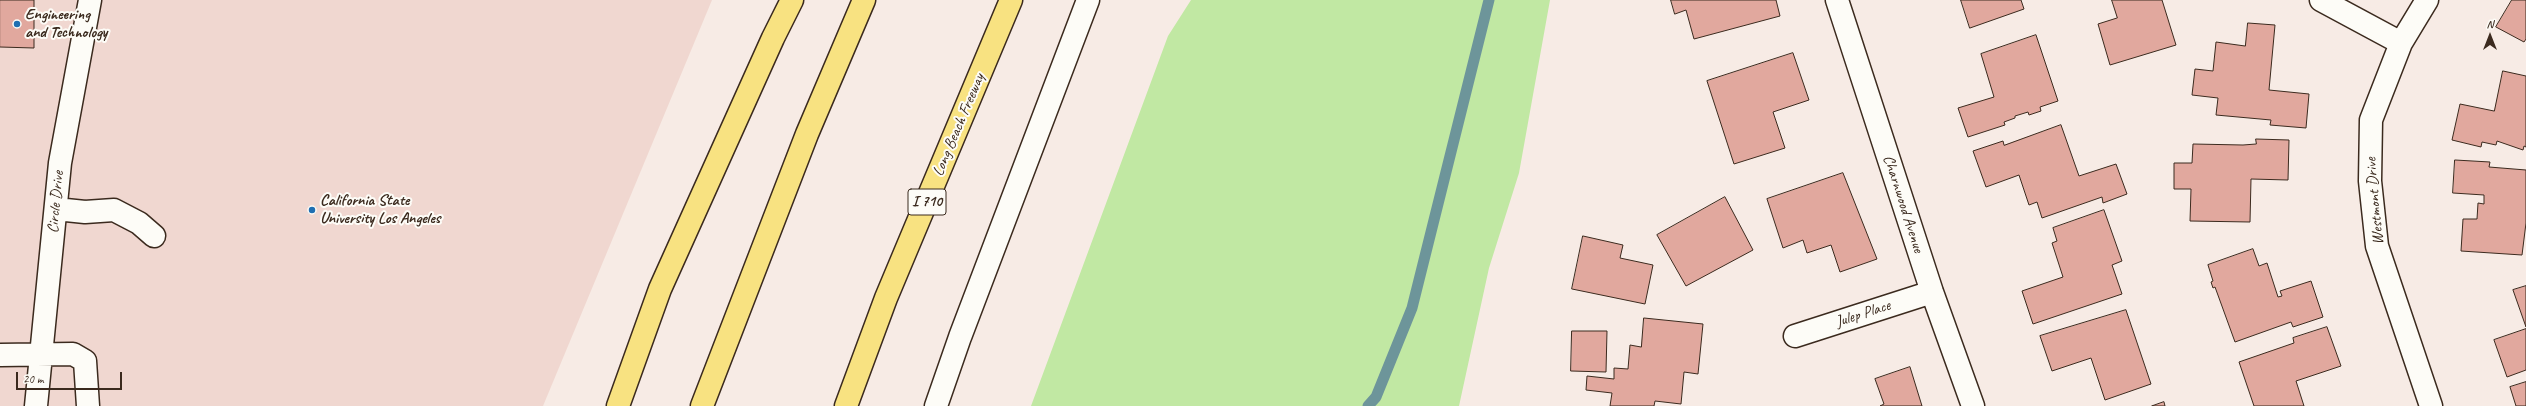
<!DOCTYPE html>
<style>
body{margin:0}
#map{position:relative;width:2526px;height:406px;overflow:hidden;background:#f7ebe5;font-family:Caveat,sans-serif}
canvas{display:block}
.north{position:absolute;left:2470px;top:16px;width:40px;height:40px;-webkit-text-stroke:3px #fdfcf7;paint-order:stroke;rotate:0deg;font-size:11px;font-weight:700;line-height:16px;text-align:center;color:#3b2a1e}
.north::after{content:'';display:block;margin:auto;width:14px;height:18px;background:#3b2a1e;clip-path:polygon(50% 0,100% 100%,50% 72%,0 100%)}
.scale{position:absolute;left:16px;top:372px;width:106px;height:18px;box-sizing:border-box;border:2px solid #3b2a1e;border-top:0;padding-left:5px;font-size:12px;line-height:14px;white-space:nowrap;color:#3b2a1e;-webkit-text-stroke:3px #fdfcf7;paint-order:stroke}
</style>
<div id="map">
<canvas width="2526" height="406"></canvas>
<div class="north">N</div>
<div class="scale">20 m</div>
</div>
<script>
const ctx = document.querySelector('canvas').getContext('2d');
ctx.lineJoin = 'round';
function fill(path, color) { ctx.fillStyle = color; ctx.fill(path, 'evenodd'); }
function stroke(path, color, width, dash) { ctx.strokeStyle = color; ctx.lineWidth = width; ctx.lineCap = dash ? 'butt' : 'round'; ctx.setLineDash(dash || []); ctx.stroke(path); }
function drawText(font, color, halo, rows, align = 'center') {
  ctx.font = font + ' Caveat,sans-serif'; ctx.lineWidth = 4; ctx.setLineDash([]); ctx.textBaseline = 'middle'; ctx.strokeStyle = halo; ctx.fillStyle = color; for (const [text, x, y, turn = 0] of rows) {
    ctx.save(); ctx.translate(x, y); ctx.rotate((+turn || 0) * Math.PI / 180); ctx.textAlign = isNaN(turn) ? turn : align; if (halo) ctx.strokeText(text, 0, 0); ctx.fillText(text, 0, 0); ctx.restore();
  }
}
fill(new Path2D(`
 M 0,0 L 712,0 L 543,406 L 0,406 Z`), '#f0d7d0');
fill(new Path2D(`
 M 1191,0 L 1550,0 L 1519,173 L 1489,268 L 1459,406 L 1031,406 L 1168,36 Z`), '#c1e8a3');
stroke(new Path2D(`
 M 1368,406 L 1376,397 L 1412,308 L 1489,0`), '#6d959a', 11);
const building = new Path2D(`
 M 0,0 L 34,0 L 34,48 L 0,47 Z
 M 1671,0 L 1776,0 L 1780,16 L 1694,39 L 1686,10 L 1675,14 Z
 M 1961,0 L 2021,0 L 2024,9 L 1970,28 Z
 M 2112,0 L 2162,0 L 2176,45 L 2110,65 L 2098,24 L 2117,18 Z
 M 2512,0 L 2526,0 L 2526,39 L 2524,42 L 2496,27 Z
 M 2248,23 L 2275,25 L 2269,90 L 2309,94 L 2306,128 L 2270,125 L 2271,120 L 2216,115 L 2218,98 L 2192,95 L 2195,69 L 2213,71 L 2216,42 L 2245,46 Z
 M 2036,35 L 2058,101 L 2040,107 L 2041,111 L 2029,115 L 2028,112 L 2015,116 L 2015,118 L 2004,122 L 2005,125 L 1968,137 L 1958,108 L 1994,97 L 1981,54 Z
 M 1793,53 L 1809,100 L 1773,112 L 1785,148 L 1734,164 L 1707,81 Z
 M 2503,71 L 2526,76 L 2526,147 L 2524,146 L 2523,150 L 2497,141 L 2496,145 L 2482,142 L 2481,147 L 2452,140 L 2460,104 L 2494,111 Z
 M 2061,125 L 2079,176 L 2116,164 L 2127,194 L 2103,203 L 2102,197 L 2042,218 L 2037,202 L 2029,205 L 2019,175 L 1986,187 L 1973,151 L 2003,141 L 2004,145 Z
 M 2256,139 L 2289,140 L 2288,180 L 2251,179 L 2250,222 L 2190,221 L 2191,189 L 2174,189 L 2174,163 L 2192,163 L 2193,144 L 2243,145 L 2256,144 Z
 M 2455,160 L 2490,162 L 2489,167 L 2526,170 L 2526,223 L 2522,255 L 2461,251 L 2463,219 L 2477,219 L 2478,203 L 2484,204 L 2484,195 L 2453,193 Z
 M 1843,173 L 1877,259 L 1840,272 L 1831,245 L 1807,253 L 1803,240 L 1783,248 L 1767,199 Z
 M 1725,197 L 1753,250 L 1686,286 L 1657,235 Z
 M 2104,210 L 2122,261 L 2112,265 L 2122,294 L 2033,324 L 2022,291 L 2063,277 L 2052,243 L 2057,241 L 2053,228 Z
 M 1583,236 L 1623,245 L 1620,258 L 1653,265 L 1645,304 L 1572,289 Z
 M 2253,249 L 2259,266 L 2267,263 L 2278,297 L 2282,296 L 2280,291 L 2311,281 L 2323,317 L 2293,327 L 2291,322 L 2235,342 L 2215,287 L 2213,288 L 2211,282 L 2213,281 L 2208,265 Z
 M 2526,286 L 2526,327 L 2513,290 Z
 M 2126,310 L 2151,384 L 2105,400 L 2091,358 L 2052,371 L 2040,336 Z
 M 1644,318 L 1703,324 L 1698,374 L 1684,372 L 1681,404 L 1655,401 L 1654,406 L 1610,406 L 1612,393 L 1586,390 L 1587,376 L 1614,379 L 1614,368 L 1628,369 L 1630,345 L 1641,347 Z
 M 2327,327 L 2341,366 L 2296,381 L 2304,406 L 2254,406 L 2239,362 L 2294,343 L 2293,338 Z
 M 2526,329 L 2526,370 L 2507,377 L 2494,340 Z
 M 1572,331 L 1607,331 L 1606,372 L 1571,371 Z
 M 1910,367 L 1922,406 L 1880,406 L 1884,404 L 1875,379 Z
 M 2526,382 L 2526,406 L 2516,406 L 2510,387 Z
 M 2164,402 L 2165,406 L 2152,406 Z`);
fill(building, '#e1a89e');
stroke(building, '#3b2a1e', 1);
const minor = new Path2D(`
 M 1837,0 L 1932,292 L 1973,406
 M 2321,0 L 2401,43
 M 2427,0 L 2401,43 L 2371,120 L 2370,181 L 2377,246 L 2431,406
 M 56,209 L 85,212 L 114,210 L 139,223 L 154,236
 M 1795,336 L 1932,292
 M 0,355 L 73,354 L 85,361 L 88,406
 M 36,406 L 60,163 L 90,0
 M 936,406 L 960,337 L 1088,0`);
const highway = new Path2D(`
 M 618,406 L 660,289 L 773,38 L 792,0
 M 702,406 L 807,134 L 864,0
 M 846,406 L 886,298 L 1011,0`);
stroke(minor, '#3b2a1e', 25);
stroke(highway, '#3b2a1e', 25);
stroke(minor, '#fdfcf7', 22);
stroke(highway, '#f8e281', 22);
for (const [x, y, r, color] of [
 [17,24,4,"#1f6fb2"],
 [312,210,4,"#1f6fb2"]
]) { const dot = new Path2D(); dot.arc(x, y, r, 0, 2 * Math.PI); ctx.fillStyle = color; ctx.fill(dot); stroke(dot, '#fdfcf7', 1.5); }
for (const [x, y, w] of [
 [927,202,38]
]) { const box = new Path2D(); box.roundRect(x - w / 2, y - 13, w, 26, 3); ctx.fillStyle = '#fdfcf7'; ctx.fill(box); stroke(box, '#3b2a1e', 1); }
drawText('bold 15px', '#3b2a1e', null, [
 ["I 710",927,202]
]);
drawText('bold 16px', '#3b2a1e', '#fdfcf7', [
 ["Engineering",25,15],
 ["and Technology",25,33],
 ["California State",320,201],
 ["University Los Angeles",320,219]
], 'left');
drawText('16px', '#3b2a1e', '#fdfcf7', [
 ["Long Beach Freeway",959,125,-67],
 ["Westmont Drive",2375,201,-95],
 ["Circle Drive",56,202,-85],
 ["Charnwood Avenue",1903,204,72],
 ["Julep Place",1863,314,-18]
]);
</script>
